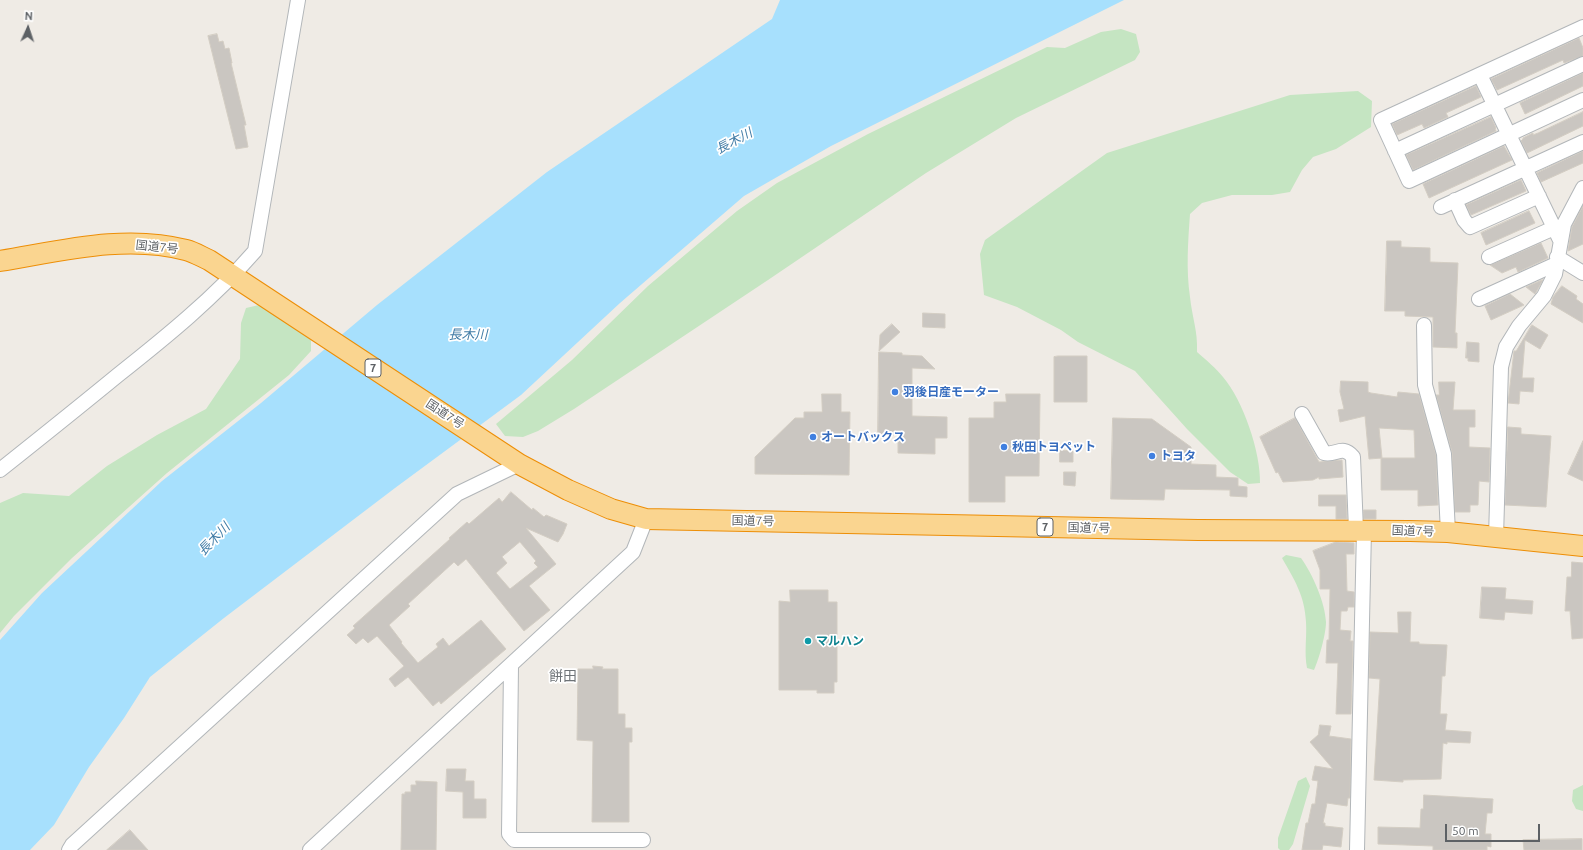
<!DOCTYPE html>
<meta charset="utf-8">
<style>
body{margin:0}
#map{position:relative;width:1583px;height:850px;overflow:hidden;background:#efebe5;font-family:Ubuntu,sans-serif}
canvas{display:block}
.north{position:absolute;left:8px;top:8px;width:40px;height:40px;-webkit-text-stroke:3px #fff;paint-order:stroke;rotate:3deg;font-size:11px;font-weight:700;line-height:16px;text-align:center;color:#5d6165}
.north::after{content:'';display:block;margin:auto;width:14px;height:18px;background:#5d6165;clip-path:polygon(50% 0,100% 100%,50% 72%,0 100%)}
.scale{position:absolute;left:1445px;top:824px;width:95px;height:18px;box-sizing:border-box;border:2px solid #5d6165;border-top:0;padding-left:5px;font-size:12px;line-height:14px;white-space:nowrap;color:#5d6165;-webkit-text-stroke:3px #fff;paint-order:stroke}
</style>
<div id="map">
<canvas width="1583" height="850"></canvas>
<div class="north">N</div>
<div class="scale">50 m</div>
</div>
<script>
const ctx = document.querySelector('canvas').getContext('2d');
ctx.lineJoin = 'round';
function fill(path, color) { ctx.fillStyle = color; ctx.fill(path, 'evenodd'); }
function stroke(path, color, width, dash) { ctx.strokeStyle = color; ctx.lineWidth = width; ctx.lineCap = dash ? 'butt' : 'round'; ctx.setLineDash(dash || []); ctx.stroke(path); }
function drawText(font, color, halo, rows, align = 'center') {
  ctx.font = font + ' Ubuntu,"Noto Sans JP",sans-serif'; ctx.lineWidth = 3.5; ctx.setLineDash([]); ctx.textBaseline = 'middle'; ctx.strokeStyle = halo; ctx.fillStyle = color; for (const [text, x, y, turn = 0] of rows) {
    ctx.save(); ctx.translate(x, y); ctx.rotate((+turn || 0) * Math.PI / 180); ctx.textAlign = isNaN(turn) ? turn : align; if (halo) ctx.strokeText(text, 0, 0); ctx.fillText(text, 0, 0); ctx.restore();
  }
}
fill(new Path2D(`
 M 1121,29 L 1136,34 L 1140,52 L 1135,60 L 1016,118 L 926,173 L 768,280 L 574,409 L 538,431 L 523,437 L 505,436 L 496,424 L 572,360 L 648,286 L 737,211 L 777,183 L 868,134 L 1047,47 L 1065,48 L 1101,32 Z
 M 1358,91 L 1372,101 L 1371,127 L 1336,149 L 1313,157 L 1302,170 L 1290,192 L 1272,195 L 1232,195 L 1202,203 L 1190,214 C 1188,242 1186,269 1190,297 C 1192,317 1198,331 1197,352 C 1206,360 1216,368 1223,377 C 1243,400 1261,453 1260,483 L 1248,484 L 1230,472 L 1187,429 L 1135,371 L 1078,342 L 1061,330 L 1017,307 L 984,295 L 980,254 L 985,240 L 1107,153 L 1290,95 Z
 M 259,305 L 311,340 L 311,351 L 289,375 L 167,473 L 72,558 L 14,616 L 0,633 L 0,503 L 23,493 L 69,496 L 107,466 L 157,435 L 206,409 L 240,359 L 241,323 L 246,308 Z
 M 1286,555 L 1301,558 C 1313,575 1325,602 1326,622 C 1326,634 1319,659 1314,670 L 1307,668 C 1304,652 1307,638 1306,622 C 1305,596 1294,579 1282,558 Z
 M 1306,777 L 1310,786 L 1293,844 L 1289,850 L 1280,850 L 1278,848 L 1278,838 L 1298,781 Z
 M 1583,785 L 1583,811 L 1576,809 L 1572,801 L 1573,790 Z`), '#c5e5c2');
fill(new Path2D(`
 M 780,0 L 1124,0 L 831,146 L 744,196 L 620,303 L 521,395 L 395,488 L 224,618 L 150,677 L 124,718 L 89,767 L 54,825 L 30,850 L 0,850 L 0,640 L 42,593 L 162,481 L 261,403 L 377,305 L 547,172 L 772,19 Z`), '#a7e0fd');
const building = new Path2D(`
 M 217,34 L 219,42 L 223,41 L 225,49 L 229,48 L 232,63 L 231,63 L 246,125 L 244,125 L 248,147 L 236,149 L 208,36 Z
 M 1579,38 L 1583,48 L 1583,56 L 1564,63 L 1563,60 L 1497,90 L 1491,79 Z
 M 1583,73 L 1583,86 L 1525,114 L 1520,103 Z
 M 1476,86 L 1481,97 L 1446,113 L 1448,117 L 1424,128 L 1422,124 L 1397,135 L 1392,124 Z
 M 1583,112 L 1583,126 L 1527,153 L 1521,141 L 1523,139 L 1523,138 L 1533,133 L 1533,135 L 1538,133 Z
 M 1491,117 L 1496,128 L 1495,129 L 1496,131 L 1413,170 L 1406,155 Z
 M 1504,146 L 1512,160 L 1429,198 L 1423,184 Z
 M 1583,151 L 1583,163 L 1541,182 L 1537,173 Z
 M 1521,180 L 1526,191 L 1471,215 L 1466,205 Z
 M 1583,206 L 1583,244 L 1568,251 L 1572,227 Z
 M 1529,211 L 1535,223 L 1486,245 L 1481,233 Z
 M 1387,241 L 1401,241 L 1401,247 L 1430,248 L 1430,262 L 1458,263 L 1455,333 L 1457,333 L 1457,348 L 1433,347 L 1433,317 L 1405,316 L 1405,311 L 1385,311 Z
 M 1541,243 L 1548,258 L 1518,272 L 1516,267 L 1502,273 L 1490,265 Z
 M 1543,280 L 1535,294 L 1526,287 L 1542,280 Z
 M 1562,286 L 1577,296 L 1576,299 L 1583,304 L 1583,323 L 1551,304 L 1553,297 Z
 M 1510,294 L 1524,305 L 1491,320 L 1485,306 Z
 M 923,313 L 945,314 L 945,328 L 923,327 Z
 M 892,324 L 900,332 L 879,351 L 880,335 Z
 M 1532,325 L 1548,335 L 1540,349 L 1525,340 L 1522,378 L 1534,378 L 1533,392 L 1520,391 L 1519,404 L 1508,403 L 1514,351 L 1516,351 Z
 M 1467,342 L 1479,343 L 1479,362 L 1468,361 L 1468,358 L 1466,358 Z
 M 879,352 L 902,353 L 902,355 L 922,356 L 935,369 L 912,368 L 912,416 L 947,417 L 947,438 L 935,438 L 935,454 L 898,453 L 898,435 L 878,435 Z
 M 1058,356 L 1087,356 L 1087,402 L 1054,402 L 1054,357 Z
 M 1341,381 L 1368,382 L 1368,392 L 1371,393 L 1397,397 L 1398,392 L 1419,394 L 1436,455 L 1438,505 L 1418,506 L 1418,490 L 1381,490 L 1381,458 L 1415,458 L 1414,430 L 1379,428 L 1382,458 L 1369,459 L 1365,416 L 1340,422 L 1338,410 L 1344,409 L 1340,392 Z
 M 1439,382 L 1455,382 L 1453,410 L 1475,410 L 1475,427 L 1469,427 L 1469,447 L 1490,448 L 1489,482 L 1479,481 L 1478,505 L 1470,505 L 1470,512 L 1455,512 L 1452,452 L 1436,395 L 1439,395 Z
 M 822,394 L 841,394 L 841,412 L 850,412 L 849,475 L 755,474 L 755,457 L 795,418 L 804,418 L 804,412 L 822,412 Z
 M 1006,394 L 1040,394 L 1039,476 L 1005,476 L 1005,502 L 969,502 L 969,418 L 994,418 L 994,402 L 1006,402 Z
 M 1113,418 L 1152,419 L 1191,447 L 1191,464 L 1216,465 L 1216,477 L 1238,478 L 1238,486 L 1247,487 L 1247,497 L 1230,496 L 1230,490 L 1165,489 L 1164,500 L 1111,499 Z
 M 1295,418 L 1319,462 L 1342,460 L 1343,477 L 1319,479 L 1319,477 L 1313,480 L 1283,482 L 1278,472 L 1276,473 L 1260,437 Z
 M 1508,427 L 1521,428 L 1521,434 L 1551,436 L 1546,507 L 1505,505 Z
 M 1583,441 L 1583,481 L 1568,474 Z
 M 1060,450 L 1073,451 L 1073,462 L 1060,462 Z
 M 1064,472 L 1076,472 L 1075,486 L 1064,485 Z
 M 511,492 L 532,510 L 533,508 L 544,517 L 546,515 L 567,524 L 563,534 L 558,542 L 526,528 L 556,564 L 529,586 L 550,610 L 524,631 L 466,559 L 458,566 L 454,562 L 408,604 L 410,606 L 389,625 L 402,642 L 401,643 L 418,663 L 438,647 L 436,644 L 443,638 L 449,646 L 481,620 L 506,649 L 441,704 L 439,701 L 433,706 L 408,677 L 395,687 L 389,679 L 404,666 L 377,636 L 368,643 L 363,638 L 356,644 L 347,635 L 355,628 L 353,626 L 450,539 L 449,538 L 467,522 L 469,524 L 499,498 L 502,502 ZM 520,542 L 536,561 L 534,563 L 538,567 L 510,589 L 496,573 L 507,563 L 502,557 Z
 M 1319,495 L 1346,495 L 1347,519 L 1336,519 L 1336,506 L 1319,506 Z
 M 1364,510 L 1376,510 L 1376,519 L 1364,519 Z
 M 1336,542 L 1354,543 L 1354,554 L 1346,554 L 1347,591 L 1354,592 L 1354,607 L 1348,607 L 1347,611 L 1341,611 L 1340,630 L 1351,631 L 1350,641 L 1353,641 L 1351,714 L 1336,714 L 1338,663 L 1326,663 L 1327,640 L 1329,640 L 1330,589 L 1320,589 L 1320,570 L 1313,551 Z
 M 1572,562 L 1583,563 L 1583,638 L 1572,639 L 1570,611 L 1565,611 L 1567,577 L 1571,577 Z
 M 1482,587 L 1506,588 L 1505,599 L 1533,601 L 1532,614 L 1505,612 L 1504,620 L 1480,618 Z
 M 790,590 L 828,590 L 828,602 L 837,602 L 837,682 L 834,682 L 834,693 L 817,693 L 817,690 L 779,690 L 779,601 L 790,602 Z
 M 1398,612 L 1411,612 L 1410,642 L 1419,642 L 1419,644 L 1447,645 L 1445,676 L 1442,676 L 1440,714 L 1447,714 L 1445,730 L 1471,732 L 1470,743 L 1447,742 L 1447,744 L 1443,743 L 1441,779 L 1403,780 L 1403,782 L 1374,780 L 1380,679 L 1369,678 L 1370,632 L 1398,633 Z
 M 593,666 L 603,667 L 602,669 L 618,669 L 618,714 L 625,714 L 625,728 L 632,728 L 632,742 L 629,742 L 629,822 L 592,822 L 593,741 L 577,740 L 578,669 L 593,669 Z
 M 1320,725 L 1331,726 L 1329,736 L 1351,739 L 1350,798 L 1348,798 L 1347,806 L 1327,803 L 1323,823 L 1325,823 L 1325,826 L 1343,828 L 1341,847 L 1323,845 L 1322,850 L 1302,850 L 1306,823 L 1308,823 L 1312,804 L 1315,804 L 1318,781 L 1312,780 L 1315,766 L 1333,769 L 1310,742 L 1318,735 Z
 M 447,769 L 466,769 L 465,781 L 474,781 L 474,799 L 486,799 L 486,818 L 463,818 L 463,792 L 446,791 Z
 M 416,781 L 437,782 L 436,850 L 401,850 L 402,794 L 405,794 L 405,792 L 411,792 L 411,785 L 416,785 Z
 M 1424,795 L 1493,799 L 1492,813 L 1487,813 L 1485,834 L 1491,834 L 1491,847 L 1487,846 L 1487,850 L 1433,850 L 1433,846 L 1378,844 L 1378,827 L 1420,828 L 1421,809 L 1423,809 Z
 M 130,830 L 148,850 L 107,850 Z
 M 1582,839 L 1582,850 L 1524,850 L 1523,840 Z`);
fill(building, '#cac6c1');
stroke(building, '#d3cdc3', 1);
const minor = new Path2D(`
 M 1583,27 L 1381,120 L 1409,181 L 1583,100
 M 1480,75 L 1560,240
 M 1395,151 L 1583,64
 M 1455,200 L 1464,220 L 1470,227 L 1539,196
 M 1441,207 L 1583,142
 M 1489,257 L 1554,228
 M 1557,257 L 1583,273
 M 1479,299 L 1556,264
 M 1424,325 L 1425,385 L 1444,454 L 1448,532
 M 1302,414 L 1324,453 C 1336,456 1342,444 1353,457 L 1356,530
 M 0,470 C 39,439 79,407 118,375 C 166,337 214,298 255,251 L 298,0
 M 1496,537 L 1501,367 L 1506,347 L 1519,326 L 1544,296 L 1555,274 L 1564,224 L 1583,188
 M 511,666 L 509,834 L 514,840 L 643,840
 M 69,850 L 72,845 L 457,494 L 519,464
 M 310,850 L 633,552 L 646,519
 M 1357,850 L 1364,530`);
const highway = new Path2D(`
 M 0,261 C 61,251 125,234 186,250 C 194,252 202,257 209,260 L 519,464 L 568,490 L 611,509 L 646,519 L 1198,530 L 1410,531 L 1448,532 L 1583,546`);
stroke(minor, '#b2b6b9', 16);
stroke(highway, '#ed8e06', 22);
stroke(minor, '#fff', 14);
stroke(highway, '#fad590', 20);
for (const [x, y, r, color] of [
 [895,392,4,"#3f7fe0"],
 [813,437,4,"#3f7fe0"],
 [1004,447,4,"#3f7fe0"],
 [1152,456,4,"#3f7fe0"],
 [808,641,4,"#0f9aa8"]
]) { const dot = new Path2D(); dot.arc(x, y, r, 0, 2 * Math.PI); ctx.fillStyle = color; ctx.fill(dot); stroke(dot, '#fff', 1.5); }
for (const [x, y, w] of [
 [373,368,16],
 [1045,527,16]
]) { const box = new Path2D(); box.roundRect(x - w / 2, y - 9, w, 18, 3); ctx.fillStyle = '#fff'; ctx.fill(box); stroke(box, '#5d6165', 1); }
drawText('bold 11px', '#5d6165', null, [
 ["7",373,368],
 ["7",1045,527]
]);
drawText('12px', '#5d6165', '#fff', [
 ["国道7号",157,247,6],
 ["国道7号",445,414,33],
 ["国道7号",753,521,1],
 ["国道7号",1089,528,1],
 ["国道7号",1413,531,2]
]);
drawText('bold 12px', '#366cbe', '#fff', [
 ["羽後日産モーター",903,392],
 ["オートバックス",821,437],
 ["秋田トヨペット",1012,447],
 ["トヨタ",1160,456]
], 'left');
drawText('bold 12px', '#0d838f', '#fff', [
 ["マルハン",816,641]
], 'left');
drawText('italic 13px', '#417ca6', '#fff', [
 ["長木川",734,141,-28],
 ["長木川",468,335],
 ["長木川",214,539,-46]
]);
drawText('14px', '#6e7377', '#fff', [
 ["餅田",563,676]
]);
</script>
